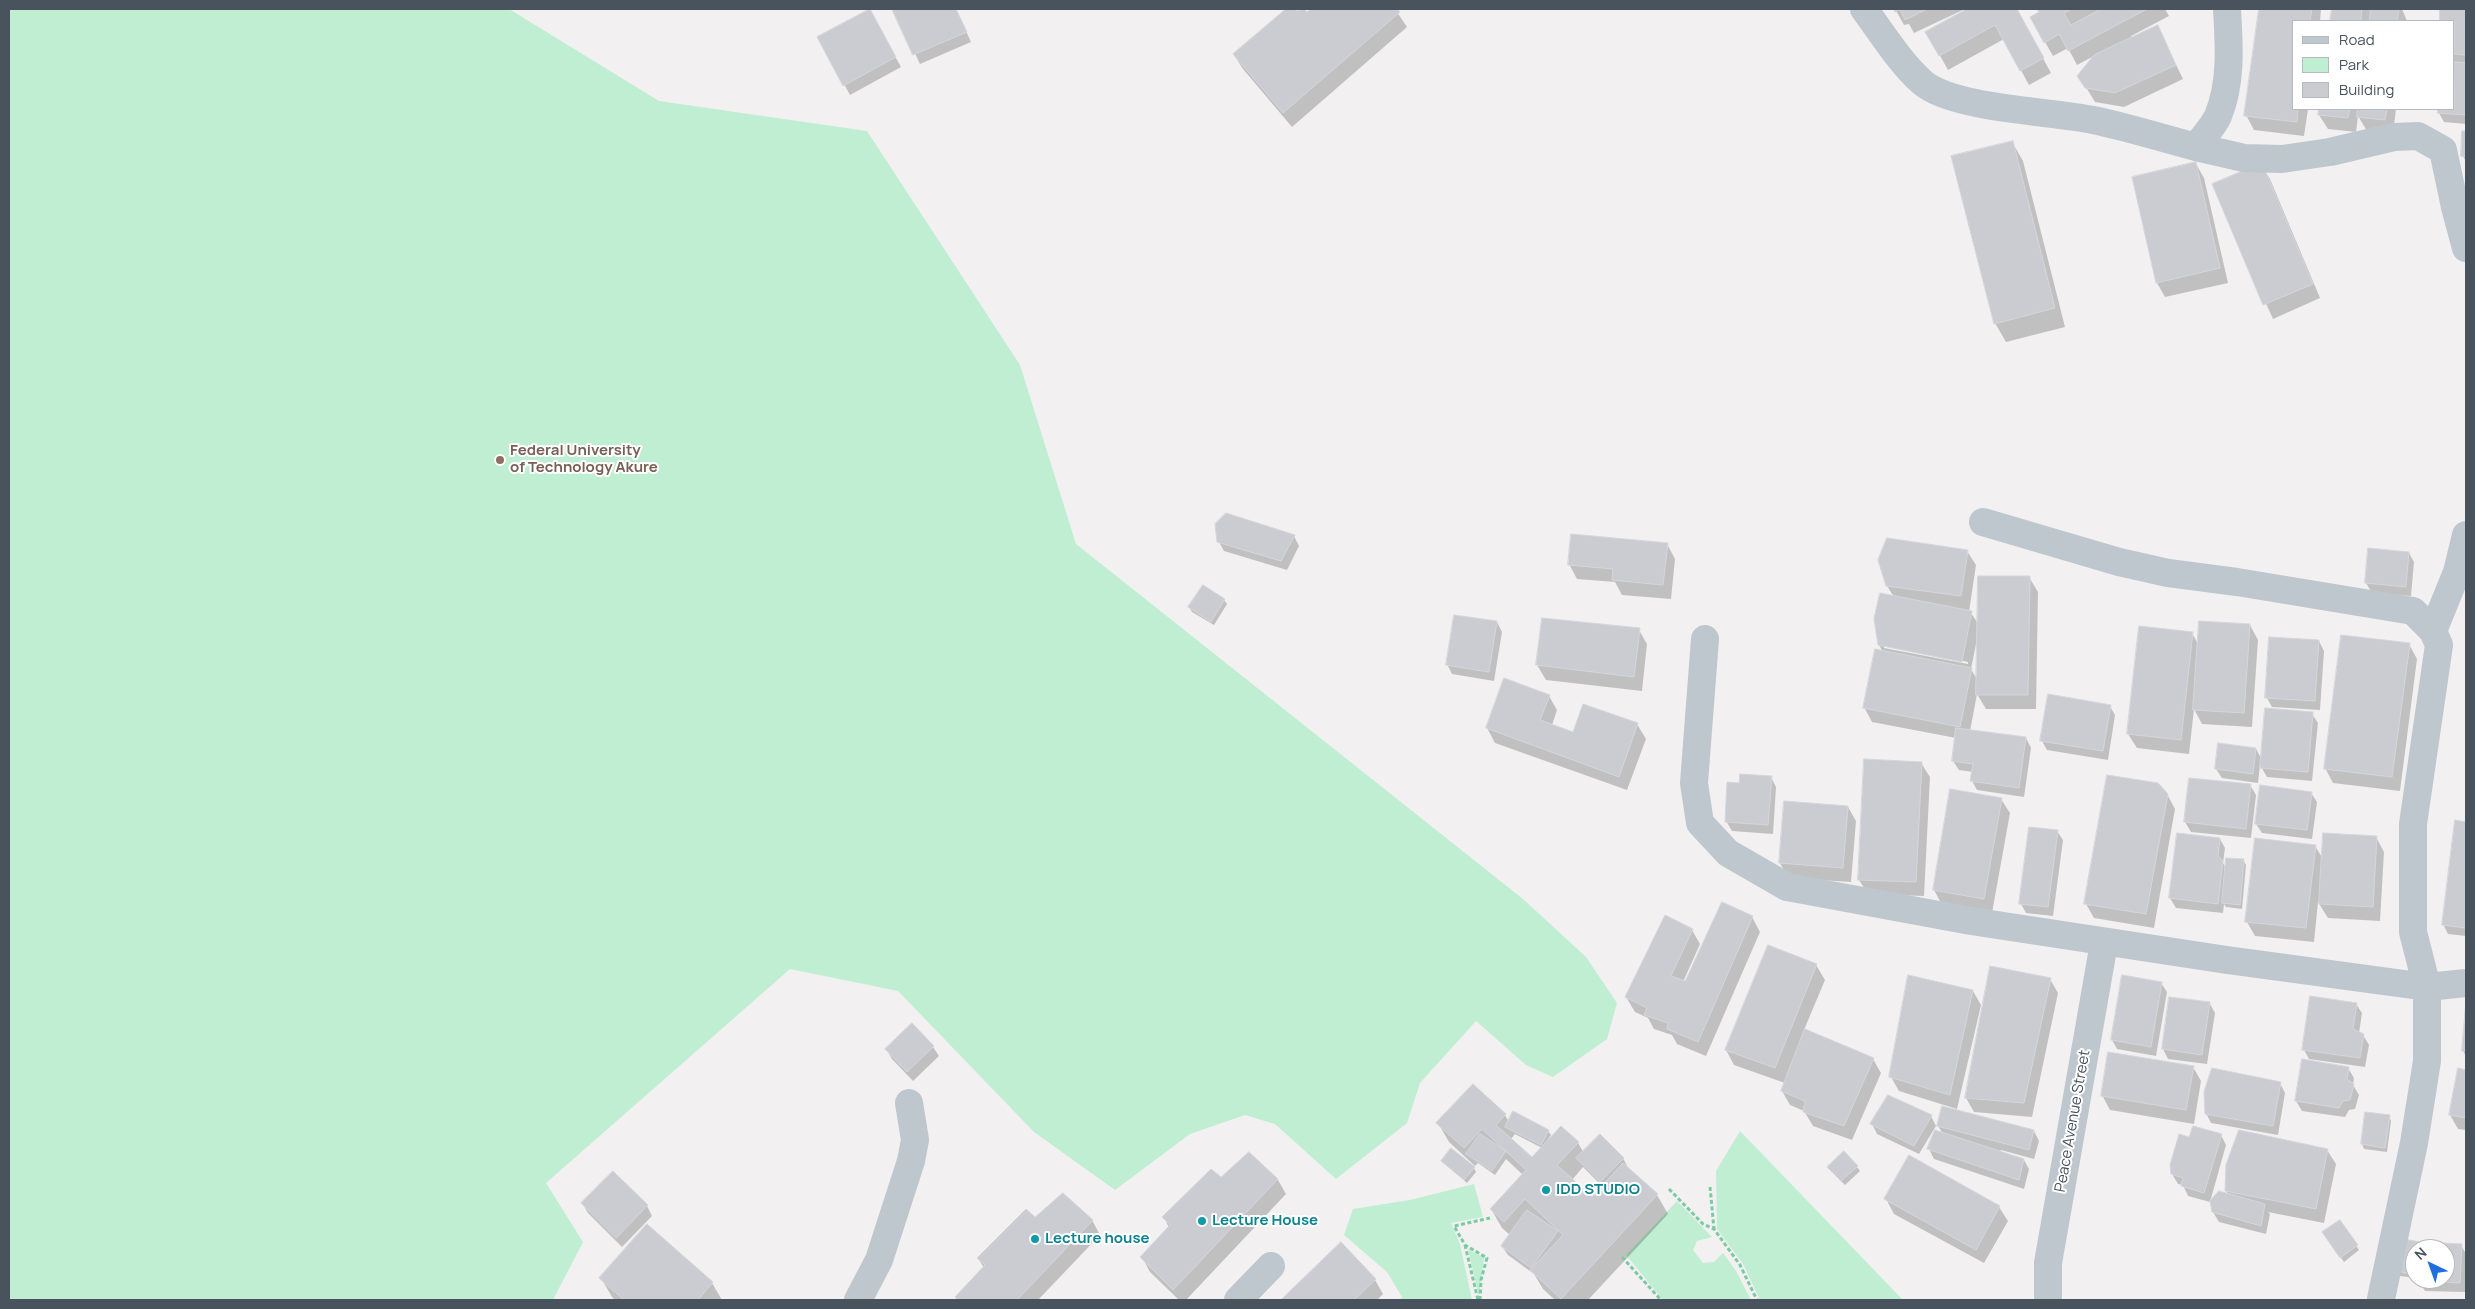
<!DOCTYPE html>
<style>
body{margin:0}
#map{position:relative;width:2475px;height:1309px;overflow:hidden;background:#f2f0f0;font-family:Manrope,sans-serif}
canvas{display:block}
.frame{position:absolute;inset:0;border:10px solid #48535d;pointer-events:none}
.legend{position:absolute;left:2292px;top:20px;width:162px;height:90px;box-sizing:border-box;background:#fff;border:1px solid #b6babe;margin:0;padding:6px 9px;list-style:none;font-size:15px;color:#48535d}
.legend li{display:flex;align-items:center;gap:10px;height:25px}
.legend b{width:25px;border:1px solid #b6babe}
.north{position:absolute;left:2405px;top:1239px;width:50px;height:50px;box-sizing:border-box;background:#fff;border:1px solid #b6babe;border-radius:50%;rotate:318deg;font-size:14px;font-weight:700;line-height:20px;text-align:center;color:#48535d}
.north::after{content:'';display:block;margin:auto;width:18px;height:22px;background:#1f70dd;clip-path:polygon(50% 0,100% 100%,50% 72%,0 100%)}
</style>
<div id="map">
<canvas width="2475" height="1309"></canvas>
<div class="frame"></div>
<ul class="legend">
<li><b style="height:6px;background:#bec7ce"></b>Road</li>
<li><b style="height:14px;background:#c0eed2"></b>Park</li>
<li><b style="height:14px;background:#caccd2"></b>Building</li>
</ul>
<div class="north">N</div>
</div>
<script>
const ctx = document.querySelector('canvas').getContext('2d');
ctx.lineJoin = 'round';
function fill(path, color) { ctx.fillStyle = color; ctx.fill(path, 'evenodd'); }
function stroke(path, color, width, dash) { ctx.strokeStyle = color; ctx.lineWidth = width; ctx.lineCap = dash ? 'butt' : 'round'; ctx.setLineDash(dash || []); ctx.stroke(path); }
function drawText(font, color, halo, rows, align = 'center') {
  ctx.font = font + ' Manrope,sans-serif'; ctx.lineWidth = 4; ctx.setLineDash([]); ctx.textBaseline = 'middle'; ctx.strokeStyle = halo; ctx.fillStyle = color; for (const [text, x, y, turn = 0] of rows) {
    ctx.save(); ctx.translate(x, y); ctx.rotate((+turn || 0) * Math.PI / 180); ctx.textAlign = isNaN(turn) ? turn : align; if (halo) ctx.strokeText(text, 0, 0); ctx.fillText(text, 0, 0); ctx.restore();
  }
}
fill(new Path2D(`
 M 9,9 L 509,9 L 659,101 L 867,131 L 1020,365 L 1076,544 L 1523,899 L 1586,957 L 1617,1003 L 1607,1039 L 1553,1077 L 1526,1065 L 1476,1021 L 1420,1083 L 1407,1123 L 1336,1179 L 1275,1124 L 1245,1115 L 1190,1134 L 1115,1190 L 1034,1132 L 898,991 L 790,969 L 546,1183 L 583,1242 L 553,1300 L 9,1300 Z
 M 1740,1131 L 1903,1300 L 1760,1300 L 1743,1264 L 1717,1229 L 1716,1171 Z
 M 1474,1184 L 1483,1217 L 1451,1223 L 1460,1244 L 1472,1300 L 1400,1300 L 1402,1297 L 1387,1272 L 1344,1235 L 1353,1209 L 1410,1200 Z
 M 1677,1201 L 1712,1237 L 1697,1241 L 1693,1250 L 1703,1263 L 1714,1262 L 1723,1253 L 1736,1271 L 1751,1300 L 1663,1300 L 1626,1255 Z
 M 1468,1249 L 1484,1258 L 1479,1297 Z`), '#c0eed2');
fill(new Path2D(`
 M 894,9 L 956,9 L 971,42 L 920,64 Z
 M 1288,9 L 1293,9 L 1296,13 L 1303,9 L 1307,14 L 1313,9 L 1395,9 L 1407,27 L 1292,127 L 1243,69 L 1234,55 Z
 M 1895,9 L 1965,9 L 1914,33 L 1909,24 L 1904,25 Z
 M 1970,9 L 2016,9 L 2051,73 L 2029,85 L 2004,39 L 1948,70 L 1927,32 Z
 M 2038,9 L 2165,9 L 2169,16 L 2131,36 L 2132,38 L 2157,26 L 2183,79 L 2124,107 L 2095,102 L 2079,76 L 2094,56 L 2077,65 L 2068,48 L 2053,56 L 2045,42 Z
 M 2260,9 L 2321,9 L 2320,21 L 2294,21 L 2294,109 L 2308,109 L 2304,136 L 2254,130 L 2246,115 Z
 M 2333,9 L 2402,9 L 2407,21 L 2331,21 Z
 M 2442,9 L 2466,9 L 2466,124 L 2444,122 L 2439,113 L 2439,109 L 2454,109 L 2454,21 L 2441,21 Z
 M 869,10 L 901,67 L 850,95 L 819,38 Z
 M 2320,109 L 2396,109 L 2393,134 L 2367,131 L 2358,116 L 2356,132 L 2328,129 L 2319,115 Z
 M 2463,132 L 2466,132 L 2466,162 L 2463,156 Z
 M 2012,142 L 2023,161 L 2065,327 L 2006,342 L 1995,323 Z
 M 2465,163 L 2466,163 L 2466,188 L 2465,185 Z
 M 2196,164 L 2204,178 L 2228,283 L 2165,297 L 2157,283 L 2134,178 Z
 M 2261,165 L 2270,179 L 2320,298 L 2273,319 L 2213,185 Z
 M 1294,536 L 1299,546 L 1287,570 L 1224,551 L 1219,542 Z
 M 1667,544 L 1675,559 L 1671,599 L 1622,595 L 1615,582 L 1577,579 L 1569,564 Z
 M 2369,549 L 2409,553 L 2414,562 L 2411,596 L 2372,593 L 2366,583 Z
 M 1967,551 L 1976,565 L 1969,612 L 1971,613 L 1979,625 L 2029,577 L 2038,592 L 2036,709 L 1986,709 L 1977,694 L 1970,731 L 2026,738 L 2031,748 L 2024,797 L 1977,790 L 1972,781 L 1973,772 L 1959,770 L 1953,761 L 1956,738 L 1872,722 L 1864,707 L 1883,652 L 1879,645 L 1894,597 L 1887,586 ZM 1977,639 L 1978,681 L 1971,669 ZM 1884,645 L 1968,662 L 1968,664 L 1884,648 Z
 M 1224,600 L 1227,604 L 1214,625 L 1192,612 L 1189,607 Z
 M 1543,619 L 1639,630 L 1647,644 L 1642,691 L 1546,680 L 1537,665 Z
 M 1497,622 L 1502,632 L 1494,681 L 1452,674 L 1447,664 Z
 M 2250,625 L 2258,640 L 2252,727 L 2202,724 L 2194,709 L 2189,754 L 2137,748 L 2128,734 L 2192,633 L 2198,644 Z
 M 2319,641 L 2324,651 L 2320,710 L 2272,707 L 2267,698 Z
 M 2409,644 L 2417,659 L 2400,791 L 2333,783 L 2325,768 Z
 M 1549,696 L 1557,710 L 1552,725 L 1574,733 L 1637,724 L 1646,739 L 1627,790 L 1495,743 L 1487,728 Z
 M 2110,706 L 2115,715 L 2108,760 L 2047,750 L 2042,741 Z
 M 2312,714 L 2318,723 L 2312,781 L 2267,777 L 2260,765 L 2258,783 L 2222,778 L 2216,769 L 2256,749 L 2262,760 Z
 M 1921,763 L 1930,777 L 1924,896 L 1868,894 L 1859,880 Z
 M 1771,777 L 1776,787 L 1773,834 L 1732,831 L 1726,821 L 1740,784 Z
 M 2250,785 L 2256,795 L 2251,838 L 2191,832 L 2185,822 Z
 M 2311,793 L 2317,802 L 2312,839 L 2262,833 L 2256,824 Z
 M 2167,794 L 2175,809 L 2154,928 L 2094,918 L 2086,904 Z
 M 2001,799 L 2010,813 L 1992,913 L 1942,905 L 1934,890 Z
 M 1785,802 L 1848,807 L 1856,821 L 1851,882 L 1788,878 L 1780,863 Z
 M 2456,822 L 2466,823 L 2466,936 L 2448,934 L 2443,924 Z
 M 2057,831 L 2063,840 L 2053,916 L 2026,913 L 2021,904 Z
 M 2376,837 L 2384,852 L 2380,921 L 2328,918 L 2318,902 L 2314,942 L 2255,936 L 2247,922 L 2315,846 L 2323,859 Z
 M 2220,839 L 2225,848 L 2223,863 L 2227,869 L 2243,860 L 2246,865 L 2242,909 L 2226,907 L 2224,904 L 2223,913 L 2176,908 L 2170,898 Z
 M 1752,917 L 1760,932 L 1706,1056 L 1677,1044 L 1672,1035 L 1654,1029 L 1648,1018 L 1635,1012 L 1626,997 L 1692,930 L 1700,944 L 1683,982 L 1686,983 Z
 M 1816,965 L 1825,980 L 1804,1030 L 1873,1059 L 1881,1073 L 1852,1140 L 1813,1126 L 1804,1111 L 1790,1105 L 1782,1091 L 1785,1083 L 1734,1065 L 1726,1050 Z
 M 2050,979 L 2058,993 L 2032,1117 L 1974,1112 L 1966,1098 Z
 M 2161,983 L 2167,992 L 2156,1056 L 2117,1049 L 2112,1040 Z
 M 1973,991 L 1981,1005 L 1957,1109 L 1899,1091 L 1891,1077 Z
 M 2170,998 L 2210,1004 L 2215,1013 L 2207,1064 L 2168,1059 L 2163,1049 Z
 M 2356,1004 L 2362,1013 L 2359,1033 L 2363,1035 L 2369,1045 L 2365,1067 L 2309,1059 L 2304,1050 Z
 M 2466,1010 L 2466,1056 L 2463,1051 Z
 M 933,1047 L 939,1056 L 913,1081 L 892,1059 L 887,1050 Z
 M 2193,1067 L 2201,1081 L 2194,1124 L 2110,1110 L 2102,1095 Z
 M 2348,1068 L 2354,1078 L 2353,1085 L 2359,1095 L 2355,1109 L 2349,1110 L 2345,1117 L 2302,1111 L 2296,1101 Z
 M 2459,1070 L 2466,1071 L 2466,1130 L 2458,1129 L 2450,1115 Z
 M 2280,1083 L 2285,1093 L 2278,1135 L 2211,1123 L 2206,1113 Z
 M 2366,1114 L 2389,1116 L 2391,1121 L 2387,1152 L 2364,1149 L 2362,1144 Z
 M 1505,1115 L 1509,1122 L 1548,1131 L 1551,1135 L 1547,1141 L 1578,1143 L 1584,1153 L 1623,1158 L 1628,1168 L 1657,1195 L 1668,1214 L 1588,1300 L 1555,1300 L 1543,1289 L 1534,1274 L 1508,1255 L 1502,1246 L 1510,1235 L 1502,1228 L 1491,1209 L 1523,1175 L 1506,1159 L 1495,1175 L 1478,1163 L 1475,1166 L 1449,1142 L 1438,1123 ZM 1515,1134 L 1542,1148 L 1532,1159 L 1511,1139 ZM 1583,1167 L 1603,1187 L 1592,1199 L 1572,1180 Z
 M 1931,1116 L 1936,1126 L 1919,1154 L 1877,1134 L 1872,1124 Z
 M 1938,1126 L 2034,1131 L 2039,1141 L 2034,1159 L 2001,1150 L 2000,1152 L 2024,1160 L 2029,1169 L 2024,1189 L 1934,1159 L 1929,1149 L 1943,1134 Z
 M 2221,1135 L 2226,1145 L 2210,1202 L 2188,1196 L 2183,1185 L 2178,1184 L 2172,1174 L 2190,1138 Z
 M 2327,1150 L 2336,1164 L 2324,1223 L 2268,1212 L 2270,1214 L 2266,1234 L 2219,1222 L 2213,1212 L 2228,1194 L 2226,1191 Z
 M 1249,1154 L 1278,1180 L 1286,1194 L 1186,1300 L 1179,1300 L 1150,1272 L 1142,1257 L 1169,1228 L 1164,1217 L 1221,1178 Z
 M 1442,1161 L 1474,1168 L 1476,1172 L 1467,1183 Z
 M 1857,1167 L 1860,1171 L 1845,1185 L 1831,1171 Z
 M 1886,1199 L 1999,1207 L 2008,1221 L 1984,1263 L 1894,1214 Z
 M 582,1203 L 647,1206 L 652,1216 L 622,1247 L 588,1213 Z
 M 1035,1219 L 1092,1220 L 1100,1235 L 1038,1300 L 958,1300 L 956,1297 L 984,1268 L 978,1258 Z
 M 2340,1221 L 2359,1250 L 2344,1262 L 2326,1237 Z
 M 648,1226 L 712,1283 L 722,1300 L 615,1300 L 612,1297 L 601,1278 Z
 M 2404,1240 L 2461,1245 L 2466,1254 L 2465,1292 L 2425,1291 L 2419,1281 L 2420,1279 L 2445,1279 L 2445,1249 L 2415,1249 L 2415,1278 L 2400,1276 L 2398,1271 Z
 M 1341,1244 L 1375,1280 L 1383,1294 L 1377,1300 L 1283,1300 Z`), '#0003');
const building = new Path2D(`
 M 870,9 L 896,57 L 843,86 L 817,37 Z
 M 892,9 L 956,9 L 967,32 L 913,55 Z
 M 1286,9 L 1294,9 L 1296,11 L 1304,9 L 1307,12 L 1311,9 L 1397,9 L 1400,12 L 1283,113 L 1233,54 Z
 M 1894,9 L 1927,9 L 1905,20 L 1900,9 L 1895,12 Z
 M 1967,9 L 2017,9 L 2044,58 L 2020,71 L 1995,25 L 1939,56 L 1925,32 Z
 M 2037,9 L 2072,9 L 2064,13 L 2071,25 L 2101,9 L 2147,9 L 2068,51 L 2059,34 L 2044,43 L 2030,17 L 2039,12 Z
 M 2259,9 L 2312,9 L 2310,21 L 2294,21 L 2294,109 L 2298,109 L 2297,122 L 2244,116 Z
 M 2332,9 L 2399,9 L 2397,21 L 2369,21 L 2371,10 L 2362,9 L 2361,21 L 2330,21 Z
 M 2440,9 L 2466,9 L 2466,55 L 2454,54 L 2454,21 L 2440,21 Z
 M 2158,25 L 2176,65 L 2115,93 L 2085,88 L 2077,76 L 2094,55 Z
 M 2454,62 L 2466,63 L 2466,115 L 2437,113 L 2438,109 L 2454,109 Z
 M 2319,109 L 2350,109 L 2348,118 L 2318,115 Z
 M 2358,109 L 2387,109 L 2385,120 L 2357,117 Z
 M 2462,131 L 2466,131 L 2466,157 L 2461,156 Z
 M 2013,141 L 2055,308 L 1994,324 L 1951,156 Z
 M 2196,162 L 2220,268 L 2156,283 L 2132,177 Z
 M 2262,163 L 2313,284 L 2263,305 L 2212,184 Z
 M 1226,513 L 1295,535 L 1281,561 L 1217,542 L 1215,524 Z
 M 1571,534 L 1668,543 L 1663,585 L 1612,580 L 1613,569 L 1568,565 Z
 M 1887,538 L 1968,550 L 1961,596 L 1886,586 L 1878,560 Z
 M 2368,548 L 2409,552 L 2406,587 L 2365,583 Z
 M 1978,576 L 2030,576 L 2028,695 L 1976,695 Z
 M 1203,585 L 1225,599 L 1211,622 L 1188,607 Z
 M 1880,593 L 1972,611 L 1962,662 L 1878,645 L 1874,619 Z
 M 1454,615 L 1497,621 L 1489,672 L 1446,665 Z
 M 1542,618 L 1640,628 L 1634,677 L 1536,665 Z
 M 2199,621 L 2250,624 L 2244,713 L 2193,710 Z
 M 2139,626 L 2193,632 L 2181,740 L 2127,734 Z
 M 2341,635 L 2410,643 L 2392,777 L 2324,769 Z
 M 2269,637 L 2319,640 L 2315,701 L 2265,698 Z
 M 1875,649 L 1972,668 L 1960,727 L 1863,708 Z
 M 1504,678 L 1550,695 L 1540,720 L 1573,732 L 1583,704 L 1638,723 L 1619,777 L 1486,728 Z
 M 2048,694 L 2111,705 L 2103,751 L 2040,741 Z
 M 2265,708 L 2313,712 L 2308,772 L 2260,768 Z
 M 1956,728 L 2026,737 L 2019,788 L 1970,781 L 1973,764 L 1952,761 Z
 M 2218,743 L 2256,748 L 2253,774 L 2215,769 Z
 M 1864,759 L 1922,762 L 1916,882 L 1858,880 Z
 M 1740,774 L 1772,776 L 1768,825 L 1725,822 L 1727,782 L 1739,783 Z
 M 2107,775 L 2158,783 L 2168,794 L 2146,914 L 2084,904 Z
 M 2189,778 L 2251,784 L 2246,829 L 2184,822 Z
 M 2260,785 L 2312,792 L 2307,830 L 2255,824 Z
 M 1950,789 L 2002,798 L 1984,899 L 1933,890 Z
 M 1784,801 L 1848,806 L 1843,868 L 1779,863 Z
 M 2455,820 L 2466,822 L 2466,928 L 2442,925 Z
 M 2029,827 L 2058,830 L 2048,907 L 2019,904 Z
 M 2177,833 L 2220,838 L 2218,856 L 2223,861 L 2218,904 L 2169,898 Z
 M 2323,833 L 2377,836 L 2373,907 L 2319,904 Z
 M 2255,838 L 2316,845 L 2306,928 L 2245,922 Z
 M 2226,858 L 2244,859 L 2240,905 L 2222,903 Z
 M 1722,902 L 1753,916 L 1698,1042 L 1667,1029 L 1668,1023 L 1644,1015 L 1647,1008 L 1625,997 L 1665,915 L 1693,929 L 1671,976 L 1685,981 Z
 M 1768,945 L 1817,964 L 1775,1068 L 1725,1050 Z
 M 1990,966 L 2051,978 L 2024,1103 L 1965,1098 Z
 M 1908,975 L 1973,990 L 1950,1095 L 1889,1077 Z
 M 2122,975 L 2162,982 L 2151,1047 L 2111,1040 Z
 M 2310,996 L 2357,1003 L 2353,1029 L 2364,1034 L 2360,1058 L 2302,1050 Z
 M 2169,997 L 2210,1002 L 2202,1055 L 2162,1049 Z
 M 2466,1000 L 2466,1051 L 2462,1051 Z
 M 912,1023 L 934,1046 L 907,1072 L 885,1049 Z
 M 1805,1029 L 1874,1058 L 1844,1126 L 1803,1112 L 1805,1101 L 1781,1091 Z
 M 2108,1052 L 2194,1066 L 2186,1110 L 2101,1096 Z
 M 2302,1059 L 2349,1067 L 2347,1079 L 2354,1084 L 2350,1100 L 2343,1101 L 2339,1108 L 2295,1101 Z
 M 2212,1068 L 2281,1082 L 2273,1126 L 2205,1114 L 2204,1092 Z
 M 2458,1068 L 2466,1070 L 2466,1118 L 2449,1115 Z
 M 1473,1084 L 1506,1114 L 1496,1125 L 1532,1157 L 1561,1126 L 1579,1142 L 1557,1165 L 1592,1197 L 1623,1163 L 1658,1194 L 1561,1299 L 1530,1270 L 1563,1235 L 1525,1199 L 1504,1222 L 1490,1209 L 1526,1170 L 1482,1129 L 1464,1148 L 1436,1123 Z
 M 1888,1095 L 1932,1115 L 1914,1146 L 1870,1124 Z
 M 1942,1106 L 2034,1130 L 2029,1150 L 1937,1126 Z
 M 1513,1111 L 1549,1130 L 1541,1145 L 1505,1127 Z
 M 2365,1112 L 2390,1115 L 2385,1148 L 2361,1144 Z
 M 2193,1126 L 2222,1134 L 2204,1193 L 2181,1186 L 2183,1178 L 2171,1174 L 2170,1165 L 2179,1134 L 2189,1137 Z
 M 1935,1130 L 2024,1159 L 2019,1180 L 1927,1149 Z
 M 2239,1130 L 2328,1149 L 2316,1209 L 2225,1191 L 2226,1165 Z
 M 1480,1134 L 1506,1151 L 1492,1171 L 1466,1154 Z
 M 1600,1134 L 1624,1158 L 1600,1182 L 1576,1158 Z
 M 1451,1148 L 1475,1167 L 1464,1180 L 1441,1161 Z
 M 1844,1151 L 1858,1166 L 1841,1181 L 1827,1167 Z
 M 1249,1152 L 1278,1179 L 1173,1290 L 1140,1257 L 1170,1225 L 1162,1217 L 1211,1169 L 1221,1177 Z
 M 1909,1155 L 2000,1206 L 1976,1250 L 1884,1199 Z
 M 613,1171 L 648,1205 L 616,1238 L 581,1203 Z
 M 2219,1191 L 2265,1204 L 2261,1226 L 2212,1212 L 2210,1201 Z
 M 1063,1193 L 1093,1220 L 1017,1300 L 958,1300 L 955,1297 L 985,1265 L 977,1258 L 1026,1209 L 1035,1217 Z
 M 1527,1210 L 1558,1231 L 1531,1268 L 1501,1246 Z
 M 2340,1220 L 2358,1245 L 2340,1258 L 2322,1232 Z
 M 647,1224 L 713,1282 L 698,1300 L 624,1300 L 599,1278 Z
 M 2403,1239 L 2420,1242 L 2419,1249 L 2415,1249 L 2414,1275 L 2397,1271 Z
 M 1341,1242 L 1376,1279 L 1354,1300 L 1281,1300 Z
 M 2420,1242 L 2462,1244 L 2460,1283 L 2418,1281 L 2418,1279 L 2445,1279 L 2445,1249 L 2420,1249 Z`);
fill(building, '#caccd2');
stroke(building, '#d4d6db', 1);
stroke(new Path2D(`
 M 1710,1187 L 1714,1229
 M 1669,1189 L 1703,1224 L 1714,1229 L 1740,1265 L 1757,1300
 M 1465,1245 L 1478,1300
 M 1622,1257 L 1661,1300
 M 1480,1300 L 1481,1280 L 1487,1258 L 1465,1245 L 1454,1226 L 1490,1218`), '#79cba3', 3, [4, 2.5]);
stroke(new Path2D(`
 M 1864,9 C 1882,33 1900,63 1923,83 C 1955,109 2050,111 2093,120 C 2127,127 2162,138 2196,147 C 2203,137 2213,127 2218,116 C 2232,82 2229,44 2227,9
 M 2196,147 L 2244,158 L 2282,159 L 2330,152 L 2394,137 L 2418,136 L 2443,150 L 2455,207 L 2466,248
 M 1983,522 L 2119,562 L 2168,573 L 2237,582 L 2413,611 L 2433,631 L 2439,645 L 2413,824 L 2413,932 L 2427,987 L 2427,1061 L 2414,1143 L 2381,1299
 M 2433,631 L 2457,572 L 2466,535
 M 1705,639 L 1694,783 L 1700,823 L 1728,853 L 1787,887 L 1971,921 L 2227,960 L 2427,987 L 2466,983
 M 858,1300 L 879,1260 L 911,1161 L 915,1140 L 909,1103
 M 1238,1300 L 1271,1266
 M 2048,1300 L 2048,1263 L 2104,943`), '#bec7ce', 28);
for (const [x, y, r, color] of [
 [500,460,5,"#8d6e63"],
 [1546,1190,5,"#0f9aa8"],
 [1202,1221,5,"#0f9aa8"],
 [1035,1239,5,"#0f9aa8"]
]) { const dot = new Path2D(); dot.arc(x, y, r, 0, 2 * Math.PI); ctx.fillStyle = color; ctx.fill(dot); stroke(dot, '#fff', 2); }
drawText('bold 15px', '#785e54', '#fff', [
 ["Federal University",510,451],
 ["of Technology Akure",510,468]
], 'left');
drawText('15px', '#48535d', '#fff', [
 ["Peace Avenue Street",2073,1121,-80]
]);
drawText('bold 15px', '#0d838f', '#fff', [
 ["IDD STUDIO",1556,1190],
 ["Lecture House",1212,1221],
 ["Lecture house",1045,1239]
], 'left');
</script>
